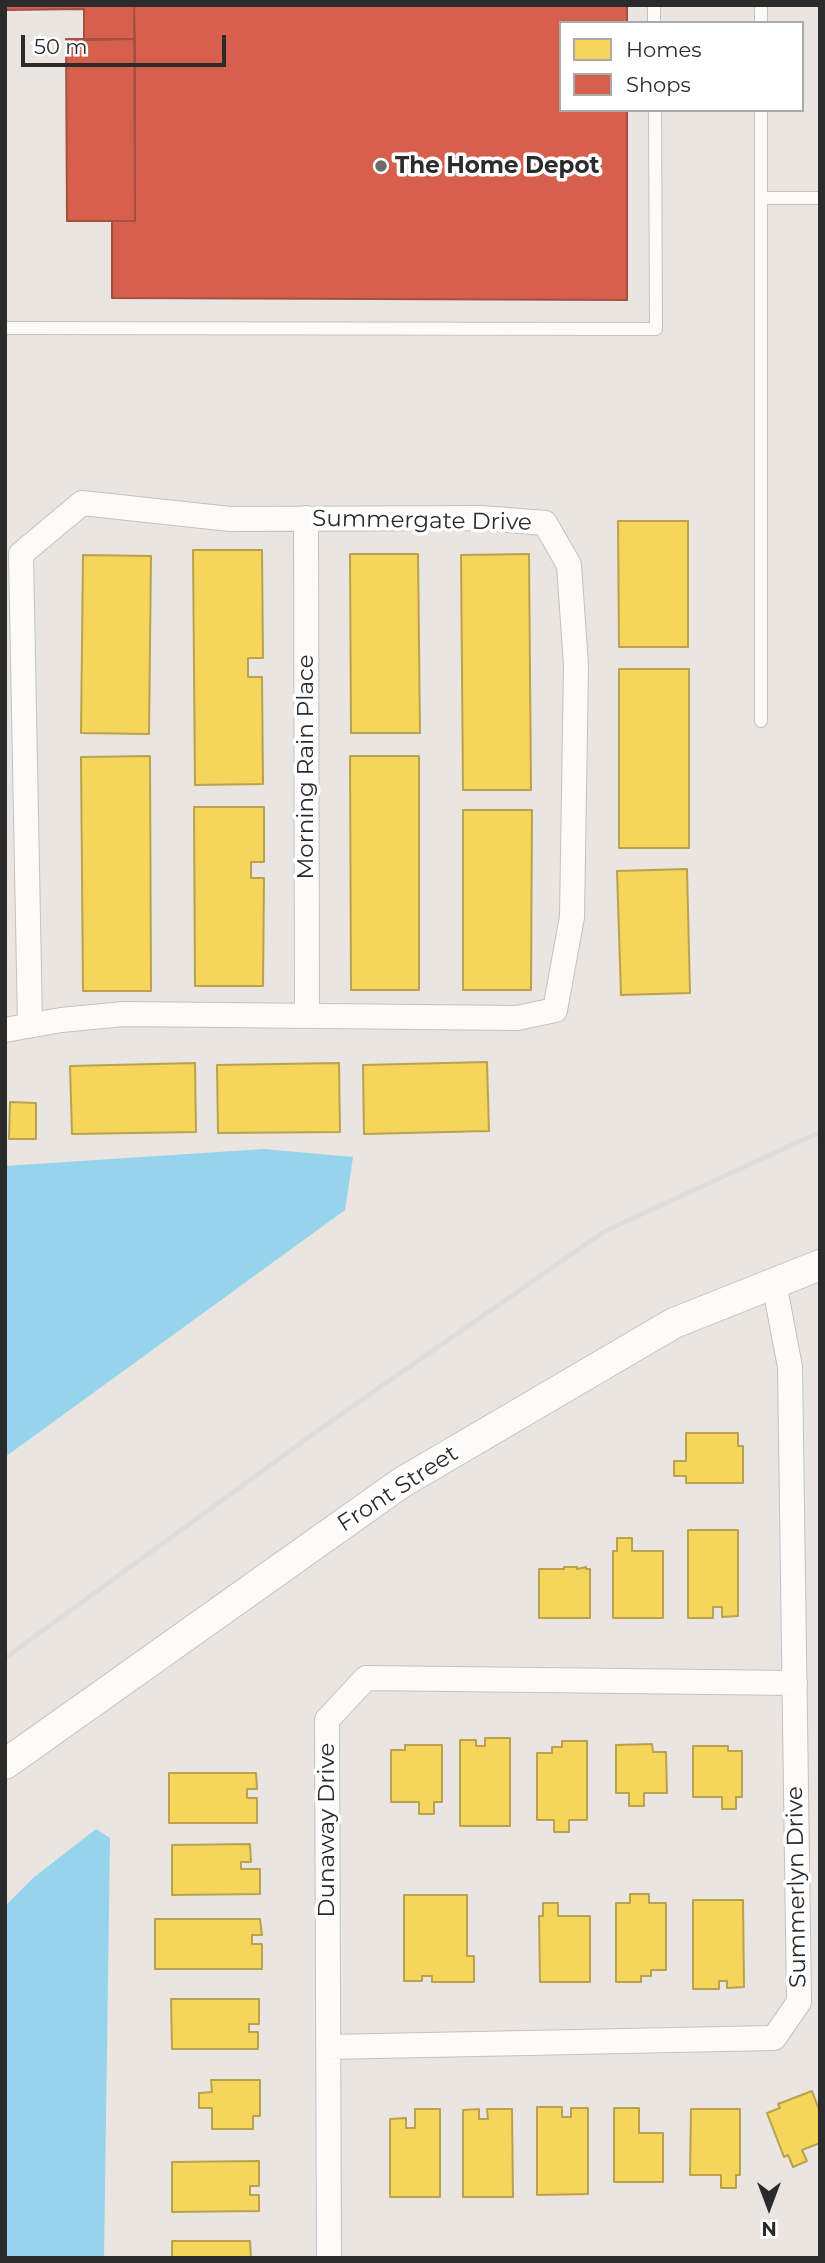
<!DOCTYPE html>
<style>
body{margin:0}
#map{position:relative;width:825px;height:2263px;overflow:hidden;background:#eae5e0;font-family:Montserrat,sans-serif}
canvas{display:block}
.frame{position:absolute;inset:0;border:7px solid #2b2b2b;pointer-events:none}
.legend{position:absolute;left:559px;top:21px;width:245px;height:91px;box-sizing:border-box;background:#fff;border:2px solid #aaa;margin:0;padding:9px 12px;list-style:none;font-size:21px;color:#2b2b2b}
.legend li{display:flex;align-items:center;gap:14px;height:35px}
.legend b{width:35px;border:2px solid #aaa}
.north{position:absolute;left:734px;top:2172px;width:70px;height:70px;-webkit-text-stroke:5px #fff;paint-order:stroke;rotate:180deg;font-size:19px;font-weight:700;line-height:28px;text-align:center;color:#2b2b2b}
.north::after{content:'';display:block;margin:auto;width:24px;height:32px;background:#2b2b2b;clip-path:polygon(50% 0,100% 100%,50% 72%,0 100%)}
.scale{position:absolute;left:21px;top:35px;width:205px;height:32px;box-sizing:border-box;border:4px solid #2b2b2b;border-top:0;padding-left:9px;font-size:21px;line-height:24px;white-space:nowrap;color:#2b2b2b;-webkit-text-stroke:5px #fff;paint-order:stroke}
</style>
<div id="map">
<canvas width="825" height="2263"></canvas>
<div class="frame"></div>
<ul class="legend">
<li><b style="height:19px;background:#f6d55c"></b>Homes</li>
<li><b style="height:19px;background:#d6604d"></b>Shops</li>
</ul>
<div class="north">N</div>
<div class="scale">50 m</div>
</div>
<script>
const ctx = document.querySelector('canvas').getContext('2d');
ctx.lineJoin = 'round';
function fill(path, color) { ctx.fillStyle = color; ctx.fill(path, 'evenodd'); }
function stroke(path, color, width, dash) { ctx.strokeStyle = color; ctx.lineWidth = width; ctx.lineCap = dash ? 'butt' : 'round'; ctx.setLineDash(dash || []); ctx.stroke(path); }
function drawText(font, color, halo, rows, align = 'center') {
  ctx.font = font + ' Montserrat,sans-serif'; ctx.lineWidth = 7; ctx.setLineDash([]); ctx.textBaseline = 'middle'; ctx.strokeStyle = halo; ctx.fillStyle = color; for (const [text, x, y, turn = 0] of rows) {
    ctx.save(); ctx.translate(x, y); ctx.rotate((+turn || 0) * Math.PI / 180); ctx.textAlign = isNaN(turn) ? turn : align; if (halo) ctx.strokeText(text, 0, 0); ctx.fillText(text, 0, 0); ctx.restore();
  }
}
fill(new Path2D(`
 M 264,1149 L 353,1157 L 345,1210 L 5,1457 L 5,1166 Z
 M 96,1829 L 110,1838 L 104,2258 L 5,2258 L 5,1906 L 33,1878 Z`), '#95d4ea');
const homes = new Path2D(`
 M 618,521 L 688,521 L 688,647 L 619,647 Z
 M 193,550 L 262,550 L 263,658 L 248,658 L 248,677 L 262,677 L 263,784 L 195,785 Z
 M 350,554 L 418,554 L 420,733 L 351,733 Z
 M 529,554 L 531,790 L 463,790 L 461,555 Z
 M 83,555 L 151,556 L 149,734 L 81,733 Z
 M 619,669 L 689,669 L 689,848 L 619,848 Z
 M 150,756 L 151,991 L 83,991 L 81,757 Z
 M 350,756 L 419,756 L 419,990 L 351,990 Z
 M 194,807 L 264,807 L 264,862 L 251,862 L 251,878 L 264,878 L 263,986 L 195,986 Z
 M 463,810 L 532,810 L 531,990 L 463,990 Z
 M 687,869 L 690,993 L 621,995 L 617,871 Z
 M 487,1062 L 489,1131 L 364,1134 L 363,1065 Z
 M 195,1063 L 196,1132 L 72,1134 L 70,1066 Z
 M 339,1063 L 340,1132 L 218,1133 L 217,1065 Z
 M 10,1102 L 36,1103 L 36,1139 L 9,1139 Z
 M 686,1433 L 738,1433 L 738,1446 L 743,1446 L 743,1483 L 686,1483 L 686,1476 L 674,1476 L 674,1461 L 686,1461 Z
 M 688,1530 L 738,1530 L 738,1616 L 722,1617 L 722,1607 L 713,1607 L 713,1618 L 688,1618 Z
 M 617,1538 L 632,1538 L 632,1551 L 663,1551 L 663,1618 L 613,1618 L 613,1551 L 617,1551 Z
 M 564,1567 L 577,1567 L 577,1569 L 586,1567 L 586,1569 L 590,1569 L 590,1618 L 539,1618 L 539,1569 L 564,1569 Z
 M 485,1738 L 510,1738 L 510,1826 L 460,1826 L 460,1740 L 476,1740 L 476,1746 L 485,1746 Z
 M 562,1741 L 587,1741 L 587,1820 L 569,1820 L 569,1832 L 554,1832 L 554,1820 L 537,1820 L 537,1753 L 552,1753 L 552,1747 L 562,1747 Z
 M 652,1744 L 653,1752 L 666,1752 L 667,1793 L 644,1793 L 644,1806 L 629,1806 L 629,1793 L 616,1793 L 616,1745 Z
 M 405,1745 L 442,1745 L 442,1802 L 434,1802 L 434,1814 L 419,1814 L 419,1802 L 391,1802 L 391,1750 L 405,1750 Z
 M 693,1746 L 728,1746 L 728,1751 L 742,1751 L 742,1797 L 736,1797 L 736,1809 L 722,1809 L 722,1797 L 693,1797 Z
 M 169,1773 L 256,1773 L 257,1789 L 247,1789 L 247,1798 L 257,1798 L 257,1823 L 169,1823 Z
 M 250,1844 L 251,1862 L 241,1862 L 241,1869 L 260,1869 L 260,1894 L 172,1895 L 172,1845 Z
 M 630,1894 L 649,1894 L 649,1903 L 666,1903 L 666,1970 L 651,1970 L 651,1976 L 641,1976 L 641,1982 L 616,1982 L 616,1903 L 630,1903 Z
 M 404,1895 L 467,1895 L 467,1956 L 474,1956 L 474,1982 L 432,1982 L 432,1976 L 422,1976 L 422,1981 L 404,1981 Z
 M 693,1900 L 743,1900 L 744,1987 L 727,1988 L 727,1981 L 719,1981 L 719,1989 L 693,1989 Z
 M 543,1903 L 558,1903 L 558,1916 L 590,1916 L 590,1982 L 540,1982 L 539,1916 L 543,1916 Z
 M 155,1919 L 260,1919 L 262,1935 L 252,1935 L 252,1944 L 262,1944 L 262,1969 L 155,1969 Z
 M 171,1999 L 259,1999 L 259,2024 L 249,2024 L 249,2032 L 258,2032 L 258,2049 L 172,2049 Z
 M 211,2080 L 260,2080 L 260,2116 L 253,2116 L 253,2129 L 212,2129 L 212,2108 L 199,2108 L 199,2093 L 212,2092 Z
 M 812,2091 L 820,2112 L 820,2143 L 802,2150 L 807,2161 L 793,2167 L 788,2155 L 784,2157 L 767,2113 L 780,2108 L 778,2104 Z
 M 537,2107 L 562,2107 L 562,2117 L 571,2117 L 571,2108 L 588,2108 L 588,2194 L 537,2195 Z
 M 614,2108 L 639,2108 L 639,2133 L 663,2133 L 663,2182 L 614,2182 Z
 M 415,2109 L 440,2109 L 440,2197 L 390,2197 L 390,2119 L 406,2118 L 406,2128 L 415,2128 Z
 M 479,2109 L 479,2119 L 488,2119 L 487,2109 L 512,2109 L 513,2197 L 463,2197 L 463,2110 Z
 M 691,2109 L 740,2109 L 740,2175 L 736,2175 L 736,2188 L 721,2188 L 721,2175 L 690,2175 Z
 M 259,2161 L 259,2186 L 250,2186 L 250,2195 L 259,2195 L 259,2211 L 172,2212 L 172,2162 Z
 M 172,2241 L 250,2241 L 251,2258 L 172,2258 Z`);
fill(homes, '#f6d55c');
stroke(homes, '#b9a24d', 2);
const shops = new Path2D(`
 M 5,5 L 134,5 L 135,39 L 84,40 L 84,9 L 5,10 Z
 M 134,5 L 627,5 L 627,23 L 561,23 L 561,110 L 627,110 L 627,300 L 112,298 L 112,221 L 135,221 Z
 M 66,39 L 135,39 L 135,221 L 67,221 Z`);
fill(shops, '#d6604d');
stroke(shops, '#a35043', 2);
const service = new Path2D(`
 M 654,5 L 654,23
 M 761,5 L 761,23
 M 761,198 L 820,198
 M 5,328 L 656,329 L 655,110
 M 761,721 L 761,110`);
const minor = new Path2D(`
 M 306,518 L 307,1016
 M 5,1030 L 61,1020 L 124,1014 L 517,1018 L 555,1010 L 572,917 L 576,665 L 569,565 L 545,523 L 482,518 L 230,519 L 82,503 L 21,554 L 30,1025
 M 328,2047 L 774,2038 L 799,2002 L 790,1367 L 774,1283
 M 329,2258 L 327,1720 L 366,1678 L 795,1683`);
const tertiary = new Path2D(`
 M 5,1764 L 401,1483 L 674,1323 L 820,1265`);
stroke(service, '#c3c1c1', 14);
stroke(minor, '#c3c1c1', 26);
stroke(tertiary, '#c3c1c1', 32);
stroke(service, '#fcfbfa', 12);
stroke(minor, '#fcfbfa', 24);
stroke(tertiary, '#fcfbfa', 30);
stroke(new Path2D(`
 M 5,1658 L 327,1424 L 605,1231 L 820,1132`), '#deddde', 5);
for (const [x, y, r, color] of [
 [381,166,7,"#6e6c6a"]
]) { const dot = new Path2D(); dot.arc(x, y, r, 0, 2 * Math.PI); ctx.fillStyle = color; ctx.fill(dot); stroke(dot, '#fff', 2.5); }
drawText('bold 23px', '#2b2b2b', '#fff', [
 ["The Home Depot",395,166]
], 'left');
drawText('23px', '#2b2b2b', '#fff', [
 ["Summergate Drive",422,521,1],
 ["Morning Rain Place",306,767,-90],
 ["Front Street",398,1489,-33],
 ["Dunaway Drive",327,1830,-90],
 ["Summerlyn Drive",797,1887,-91]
]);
</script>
